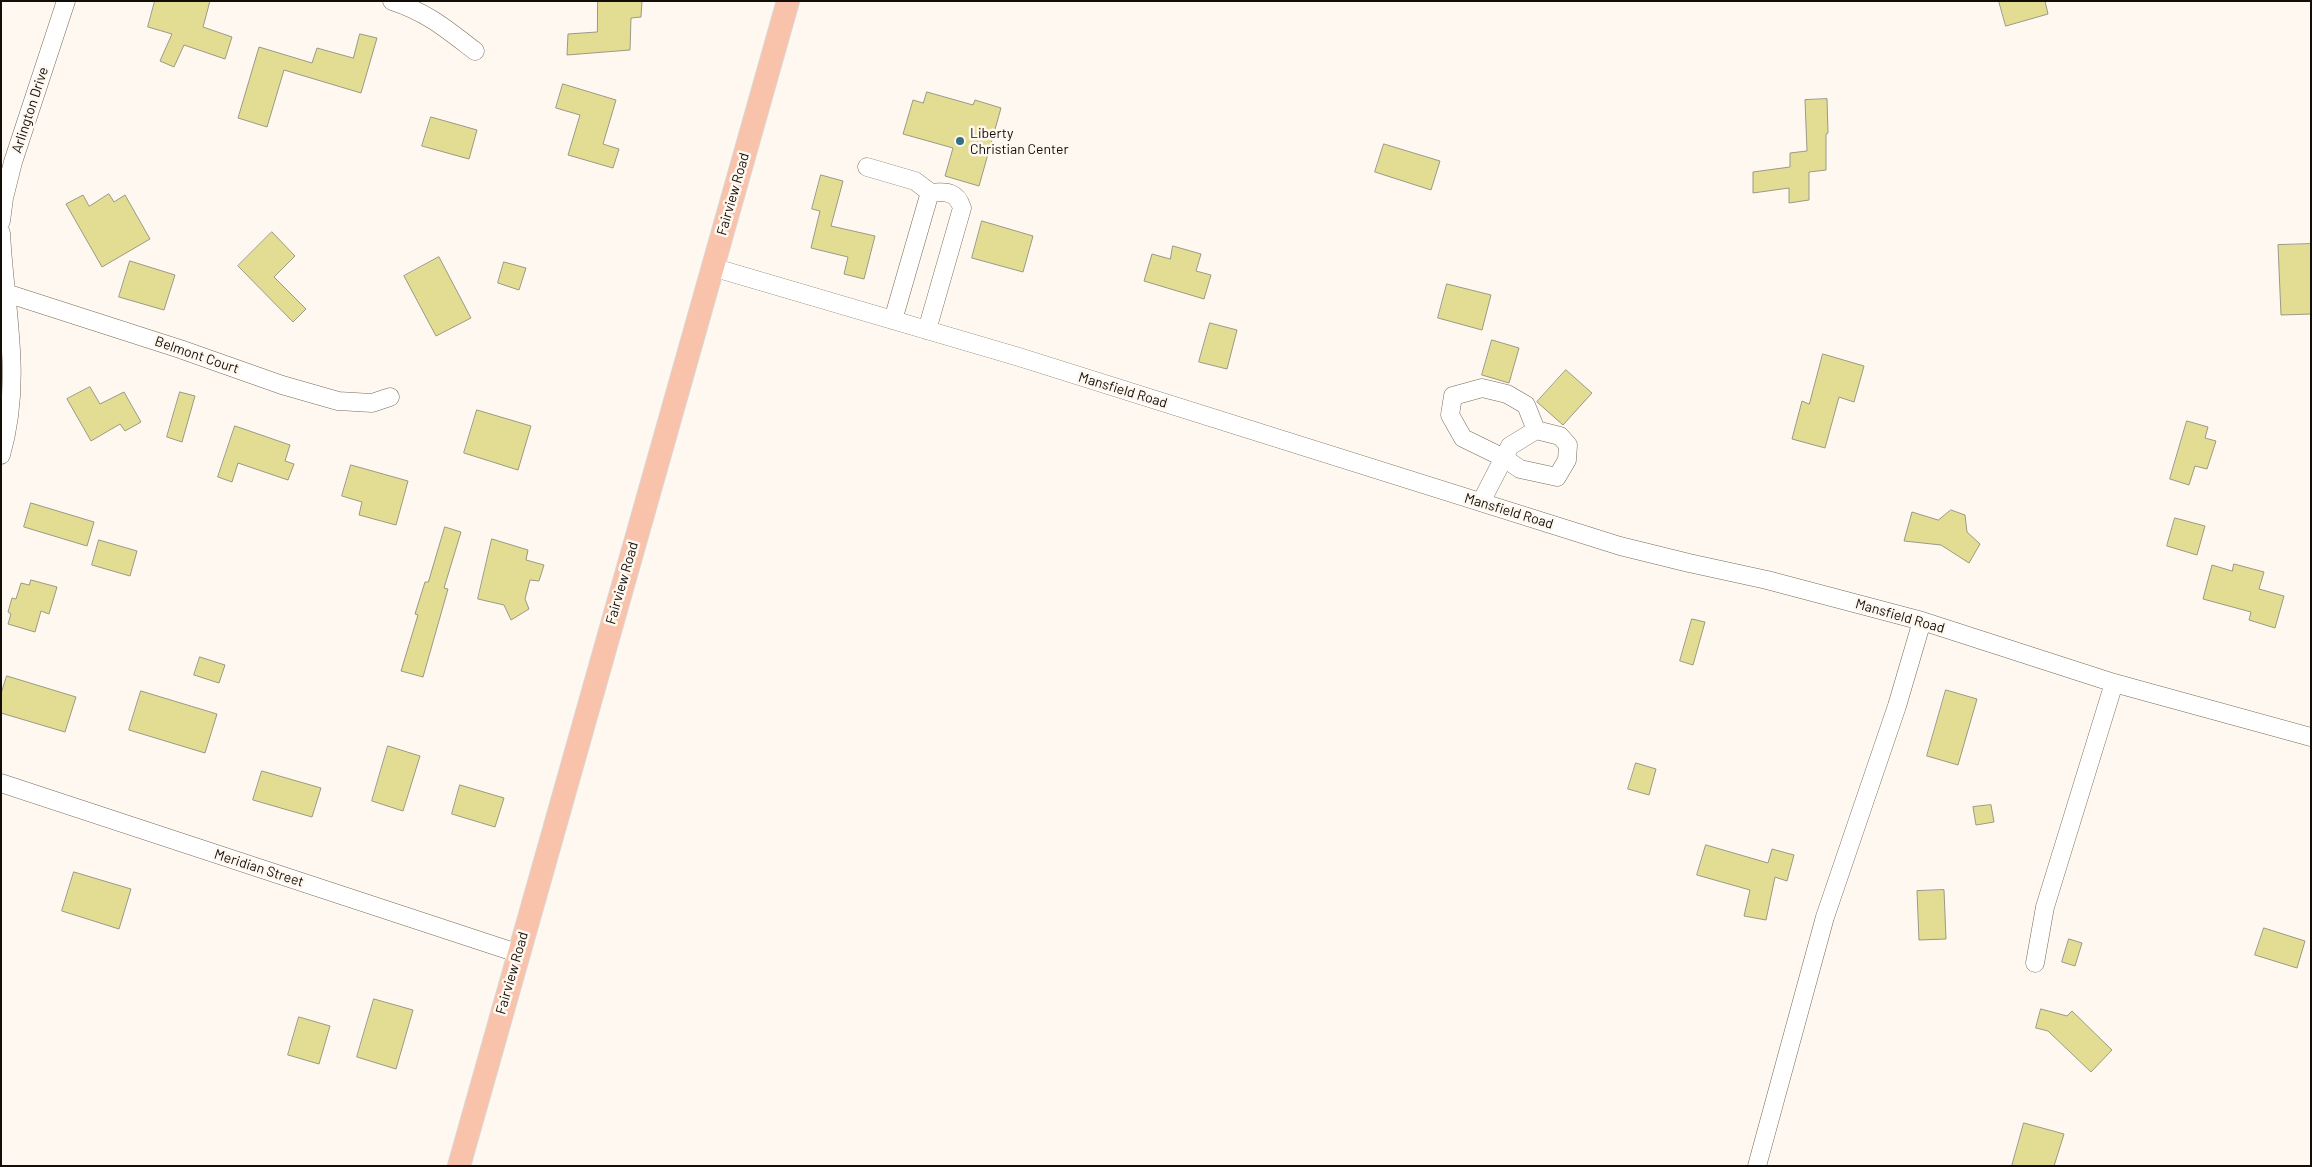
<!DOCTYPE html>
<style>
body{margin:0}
#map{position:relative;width:2312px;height:1167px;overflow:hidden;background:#fef8f0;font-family:Barlow,sans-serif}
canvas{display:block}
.frame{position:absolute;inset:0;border:2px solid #120d07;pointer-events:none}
</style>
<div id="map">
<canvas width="2312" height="1167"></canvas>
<div class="frame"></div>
</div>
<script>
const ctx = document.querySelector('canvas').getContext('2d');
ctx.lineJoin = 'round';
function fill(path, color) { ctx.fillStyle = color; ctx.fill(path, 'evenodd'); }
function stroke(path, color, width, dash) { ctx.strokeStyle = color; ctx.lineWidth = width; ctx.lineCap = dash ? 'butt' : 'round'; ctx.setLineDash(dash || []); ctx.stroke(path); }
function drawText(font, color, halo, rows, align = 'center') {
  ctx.font = font + ' Barlow,sans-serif'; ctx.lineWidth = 5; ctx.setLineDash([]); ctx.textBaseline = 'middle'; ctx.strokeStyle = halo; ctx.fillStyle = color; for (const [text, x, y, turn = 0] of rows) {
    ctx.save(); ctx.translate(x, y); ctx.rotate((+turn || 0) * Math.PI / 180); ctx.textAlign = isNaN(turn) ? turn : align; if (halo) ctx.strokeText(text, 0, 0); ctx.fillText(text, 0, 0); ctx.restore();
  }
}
const building = new Path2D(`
 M 155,1 L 210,1 L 203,27 L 232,37 L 225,59 L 184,45 L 174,67 L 160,61 L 172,34 L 148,27 Z
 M 598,1 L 642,1 L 641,17 L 631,18 L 630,50 L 567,55 L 568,34 L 597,32 Z
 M 1999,1 L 2045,1 L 2048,14 L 2006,26 Z
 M 360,34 L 377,38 L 361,93 L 284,70 L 267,127 L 238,118 L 259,47 L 312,63 L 317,48 L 353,58 Z
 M 563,84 L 616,100 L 603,144 L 619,149 L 613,168 L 568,155 L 580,115 L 556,108 Z
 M 927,92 L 973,105 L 975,100 L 1001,108 L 979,186 L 945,176 L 953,148 L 903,134 L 913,100 L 923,103 Z
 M 1827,99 L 1828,133 L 1826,134 L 1826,170 L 1809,172 L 1809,200 L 1789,203 L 1789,188 L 1753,193 L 1753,172 L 1790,167 L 1790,153 L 1807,151 L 1805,100 Z
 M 431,117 L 477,130 L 469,159 L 422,146 Z
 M 1384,144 L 1440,161 L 1431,190 L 1375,172 Z
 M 821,175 L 843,181 L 831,226 L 875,236 L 864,279 L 844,274 L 848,257 L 811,248 L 820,211 L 812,209 Z
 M 109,194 L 114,202 L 125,195 L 150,239 L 102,267 L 66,204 L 83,195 L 89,206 Z
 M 982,221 L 1033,236 L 1023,272 L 972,258 Z
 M 272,232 L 295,256 L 274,277 L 306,309 L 293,322 L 238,266 Z
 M 2311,244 L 2311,314 L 2281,315 L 2278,245 Z
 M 1173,246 L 1201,254 L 1196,271 L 1211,275 L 1204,299 L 1144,281 L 1152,254 L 1170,259 Z
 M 439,257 L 471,318 L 436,336 L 404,276 Z
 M 130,261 L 175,275 L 164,310 L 119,297 Z
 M 504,262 L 526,268 L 519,290 L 498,283 Z
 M 1447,284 L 1491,295 L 1482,330 L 1438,318 Z
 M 1210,323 L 1237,330 L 1227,369 L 1199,362 Z
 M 1492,340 L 1519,348 L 1509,383 L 1482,375 Z
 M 1823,354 L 1864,366 L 1854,402 L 1839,397 L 1825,448 L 1792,439 L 1802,401 L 1809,404 Z
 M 1566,370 L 1592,393 L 1563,425 L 1537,402 Z
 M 90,387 L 100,404 L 124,392 L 141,422 L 125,431 L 120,424 L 91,441 L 67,399 Z
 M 180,392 L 195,396 L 182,442 L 167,437 Z
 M 477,410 L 531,426 L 518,470 L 464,453 Z
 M 2187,421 L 2208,427 L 2205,438 L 2216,441 L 2207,469 L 2195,466 L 2189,485 L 2170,479 Z
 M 235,426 L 290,445 L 285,461 L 294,464 L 288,480 L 238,463 L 232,482 L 218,477 Z
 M 351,465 L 408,481 L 396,525 L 359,515 L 362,502 L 342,496 Z
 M 31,503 L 94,522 L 87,546 L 24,527 Z
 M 1951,510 L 1965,515 L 1967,532 L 1980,544 L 1969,563 L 1941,545 L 1904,541 L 1912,512 L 1938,520 Z
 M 2175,518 L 2205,526 L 2197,555 L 2167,546 Z
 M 445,527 L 461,532 L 444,588 L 448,589 L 423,677 L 401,671 L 418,615 L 415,614 L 425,582 L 428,582 Z
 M 492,539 L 528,550 L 526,560 L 544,565 L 539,581 L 530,580 L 525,599 L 529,609 L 511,620 L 504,605 L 478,599 Z
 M 99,540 L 137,551 L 130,576 L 92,565 Z
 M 2234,564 L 2264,572 L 2259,589 L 2284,596 L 2275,628 L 2249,620 L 2251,612 L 2203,599 L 2212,565 L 2232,571 Z
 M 31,580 L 57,587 L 49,614 L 41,611 L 35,632 L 8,624 L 11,614 L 8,612 L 12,598 L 16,599 L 21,583 L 29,585 Z
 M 1692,619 L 1705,622 L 1693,665 L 1680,661 Z
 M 200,657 L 225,665 L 219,683 L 194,675 Z
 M 7,676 L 76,697 L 65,732 L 1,713 L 1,694 Z
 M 1946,690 L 1977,699 L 1958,765 L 1927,756 Z
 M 141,691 L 217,714 L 205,753 L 129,730 Z
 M 388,746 L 420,756 L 403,811 L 372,801 Z
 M 1636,763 L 1656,769 L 1649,795 L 1628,789 Z
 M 262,771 L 321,788 L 312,817 L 253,800 Z
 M 460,785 L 504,798 L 495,827 L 452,814 Z
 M 1991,805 L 1994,822 L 1976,825 L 1973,807 Z
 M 1706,845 L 1768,863 L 1772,849 L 1794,855 L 1787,881 L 1775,877 L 1766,920 L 1744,916 L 1750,890 L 1697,875 Z
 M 74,872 L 131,889 L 119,929 L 62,911 Z
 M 1944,890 L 1946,939 L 1919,940 L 1917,891 Z
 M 2264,928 L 2305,941 L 2297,968 L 2255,955 Z
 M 2069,939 L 2082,943 L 2075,966 L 2062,962 Z
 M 374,999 L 413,1010 L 396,1069 L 357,1057 Z
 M 2041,1009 L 2067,1016 L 2072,1011 L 2112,1050 L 2091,1072 L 2048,1031 L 2036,1028 Z
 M 299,1017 L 330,1026 L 319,1064 L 288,1055 Z
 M 2024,1123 L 2064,1134 L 2054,1166 L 2012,1166 Z`);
fill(building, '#e3dd94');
stroke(building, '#9a9984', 1);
const minor = new Path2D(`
 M 392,1 C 428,13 445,28 475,51
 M 867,167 L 915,181 L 931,193
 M 1,221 L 4,198 L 13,162 L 66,1
 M 1,233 C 5,311 23,378 1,455
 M 712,267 L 1019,357 L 1620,546 L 1689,563 L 1767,580 L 1922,621 L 2114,683 L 2311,737
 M 6,293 L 180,349 L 282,385 L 338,401 L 372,403 L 390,397
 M 893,320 L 928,199 L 931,193 C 947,191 957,192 962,208 L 927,330
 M 1481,502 L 1510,446 L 1536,430 L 1560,436 L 1568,445 L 1567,460 L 1557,477 L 1520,469 L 1504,458 L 1463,438 L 1450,415 L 1453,396 L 1482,388 L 1507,394 L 1526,405 L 1536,430
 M 1,783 L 517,953
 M 2035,963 L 2045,907 L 2114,683
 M 1757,1166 L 1825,917 L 1897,706 L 1922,621`);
const major = new Path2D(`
 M 459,1166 L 788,1`);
stroke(minor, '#776b5a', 19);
stroke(major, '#d9d8d7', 24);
stroke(minor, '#fff', 18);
stroke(major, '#f9c2aa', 22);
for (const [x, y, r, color] of [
 [960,141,5,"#306f84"]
]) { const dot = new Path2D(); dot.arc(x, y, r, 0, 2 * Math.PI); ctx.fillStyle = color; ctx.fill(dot); stroke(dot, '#fef8f0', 2); }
drawText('14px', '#120d07', '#fef8f0', [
 ["Arlington Drive",30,110,-72],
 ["Fairview Road",733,194,-74],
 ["Belmont Court",197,355,19],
 ["Mansfield Road",1123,390,17],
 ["Mansfield Road",1509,511,17],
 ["Fairview Road",622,583,-74],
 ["Mansfield Road",1900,616,16],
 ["Meridian Street",259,868,18],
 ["Fairview Road",512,973,-74]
]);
drawText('14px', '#120d07', '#fef8f0', [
 ["Liberty",970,133],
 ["Christian Center",970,149]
], 'left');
</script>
